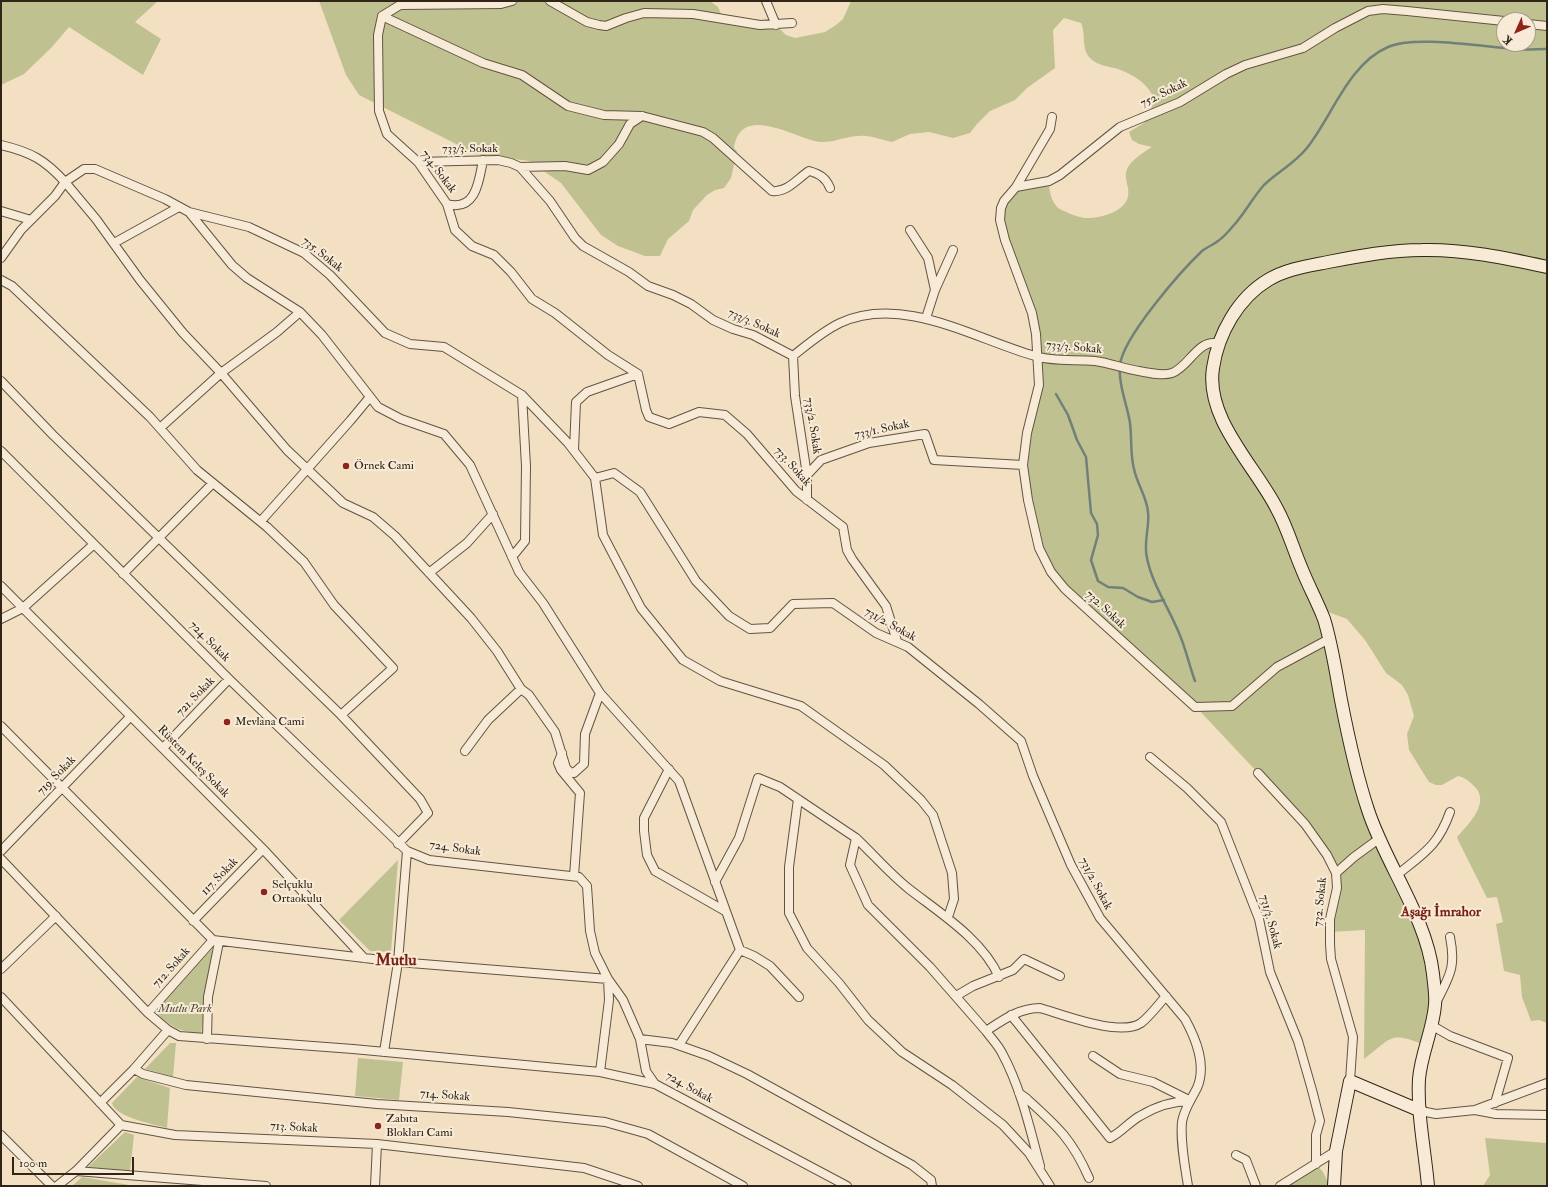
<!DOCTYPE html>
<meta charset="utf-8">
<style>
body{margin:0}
#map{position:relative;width:1548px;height:1187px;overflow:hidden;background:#f3e0c3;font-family:"IM FELL Double Pica",serif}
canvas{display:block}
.frame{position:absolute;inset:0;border:2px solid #302517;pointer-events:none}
.north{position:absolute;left:1496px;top:12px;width:40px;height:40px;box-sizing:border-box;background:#f7ebd8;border:1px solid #a79c8b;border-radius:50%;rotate:225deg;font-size:11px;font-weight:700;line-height:16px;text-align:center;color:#302517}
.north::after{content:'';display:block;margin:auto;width:14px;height:18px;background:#8f2418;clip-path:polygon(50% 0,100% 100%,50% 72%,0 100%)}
.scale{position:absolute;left:12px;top:1157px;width:122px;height:18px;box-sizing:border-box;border:2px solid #302517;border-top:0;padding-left:5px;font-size:12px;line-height:14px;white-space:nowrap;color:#302517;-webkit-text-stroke:3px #f7ebd8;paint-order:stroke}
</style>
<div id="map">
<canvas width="1548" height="1187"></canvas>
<div class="frame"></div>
<div class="north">K</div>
<div class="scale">100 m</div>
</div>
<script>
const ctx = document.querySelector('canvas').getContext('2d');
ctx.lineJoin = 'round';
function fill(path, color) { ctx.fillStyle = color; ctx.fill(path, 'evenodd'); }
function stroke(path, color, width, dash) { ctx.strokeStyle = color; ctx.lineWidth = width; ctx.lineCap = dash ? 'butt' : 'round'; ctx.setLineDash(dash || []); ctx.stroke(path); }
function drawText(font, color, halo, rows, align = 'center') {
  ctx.font = font + ' "IM FELL Double Pica",serif'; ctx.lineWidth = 4; ctx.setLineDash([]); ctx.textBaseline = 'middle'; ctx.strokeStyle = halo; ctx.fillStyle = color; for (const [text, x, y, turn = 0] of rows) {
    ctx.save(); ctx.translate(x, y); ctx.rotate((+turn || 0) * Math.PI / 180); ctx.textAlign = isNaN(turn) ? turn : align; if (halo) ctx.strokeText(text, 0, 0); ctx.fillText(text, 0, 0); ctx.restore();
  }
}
fill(new Path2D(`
 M 1,1 L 158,1 L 135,22 L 161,39 L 143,75 L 69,27 L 52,47 L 24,74 L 1,85 Z
 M 319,1 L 710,1 L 718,7 L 723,18 L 776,25 L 786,35 L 795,38 L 825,32 L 836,25 L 843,19 L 851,1 L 1547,1 L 1547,1023 L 1539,1020 L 1531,1021 L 1522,997 L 1520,975 L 1504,971 L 1496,924 L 1503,922 L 1497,897 L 1487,898 L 1458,840 L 1457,837 C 1469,824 1491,802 1474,786 C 1469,781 1466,778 1458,776 L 1442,785 L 1436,785 L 1429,782 L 1409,750 L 1407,734 L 1414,716 L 1408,695 L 1402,685 L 1386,673 L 1365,640 L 1347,619 L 1320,609 L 1359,779 L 1433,971 L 1425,1045 C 1389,1031 1393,1037 1364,1059 L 1365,930 L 1329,932 L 1337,888 L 1327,855 L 1258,773 L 1196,707 L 1103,625 L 1045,562 L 1023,465 L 1039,385 L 1036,334 L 1000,220 L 1009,193 L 1049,181 C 1049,192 1052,207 1064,211 C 1070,214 1078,217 1085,218 C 1098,219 1126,212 1128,196 C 1130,186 1123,179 1127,169 C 1131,160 1144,152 1152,147 L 1139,144 L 1132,140 L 1129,132 L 1144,123 L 1155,100 C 1148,84 1135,75 1118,69 C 1108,66 1098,66 1090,58 C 1081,49 1086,33 1081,23 L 1064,18 L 1053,30 L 1055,68 L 1027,88 L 1015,100 L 990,111 L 977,124 L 970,133 L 953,138 L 929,132 L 910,134 L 892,142 C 881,140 871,135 859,136 C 846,136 833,143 820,142 C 795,139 741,102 734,148 L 737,151 L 731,178 L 724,188 L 715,190 L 707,195 L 693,210 L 689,221 L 668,239 L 660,256 L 645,256 L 618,246 L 601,235 L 561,183 L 529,161 L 476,154 L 359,95 L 346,75 ZM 1504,20 L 1528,20 L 1528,44 L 1504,44 Z
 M 398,860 L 391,952 L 370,951 L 339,920 Z
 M 211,950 L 215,951 L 207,993 L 201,1034 C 179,1031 172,1028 155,1012 Z
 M 170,1043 L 176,1043 L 173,1077 L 145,1069 Z
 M 358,1058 L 403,1062 L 399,1100 L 355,1096 Z
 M 137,1077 L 170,1088 L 167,1128 C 153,1124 115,1117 112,1103 Z
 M 125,1132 L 134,1135 L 130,1171 L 88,1167 Z
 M 1485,1138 L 1547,1143 L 1547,1186 L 1483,1186 L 1490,1175 Z
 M 1316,1164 L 1323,1172 L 1330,1186 L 1280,1186 Z
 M 82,1177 L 129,1185 L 128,1186 L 72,1186 Z`), '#c0c190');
stroke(new Path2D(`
 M 1056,394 L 1068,415 L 1077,440 L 1086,457 L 1091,513 L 1097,524 L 1098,535 L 1091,560 L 1098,581 L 1108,587 L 1123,588 L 1138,597 L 1152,602 L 1164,600
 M 1195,681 C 1189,665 1186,649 1179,633 C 1169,608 1152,584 1147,558 C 1143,542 1150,527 1148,512 C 1147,497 1137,484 1134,469 C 1130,454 1132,438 1130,423 C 1127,404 1118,384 1120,365 C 1123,337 1181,271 1202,251 C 1207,247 1213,245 1218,241 C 1224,237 1229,231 1234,225 C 1245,213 1253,197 1264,185 C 1277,172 1294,164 1306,149 C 1331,119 1348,64 1388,47 C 1415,35 1483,47 1515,49 C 1526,50 1536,49 1547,49`), '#718078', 2.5);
const street = new Path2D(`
 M 512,1 L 501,4 L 400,5 L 382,16 L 378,35 L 379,111 L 387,134 L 418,162 L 447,204 L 455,230 L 472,246 L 494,255 L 511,272 L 532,299 L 555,313 L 608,355 L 638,374 L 587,392 L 576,402 L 574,450
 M 550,1 L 587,22 L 599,25 L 606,26 L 626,18 L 644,13 L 693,14 L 760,25 L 792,23
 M 766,1 L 776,25
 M 382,16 L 483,63 L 522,75 L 568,106 L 604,115 L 642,116 L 703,132 L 713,138 L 772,191 C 787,193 798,178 809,171 C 820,174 826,178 830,188
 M 1528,24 L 1547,26
 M 1,145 C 31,152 45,160 65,182 L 84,169 L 95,169 L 165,199 L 189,212 L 249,227 L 304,253 L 330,275 L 385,333 L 410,344 L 444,347 L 522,395 L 568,443 L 595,478 L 614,473 L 640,492 L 696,581 L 729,616 L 750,629 L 770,628 L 793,604 L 833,603 L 876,633 L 908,647 L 979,704 L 1021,741 L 1033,776 L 1071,865 L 1100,918 L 1185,1019 C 1196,1039 1207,1065 1197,1088 C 1191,1100 1184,1109 1182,1122 C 1180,1142 1185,1166 1188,1186
 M 418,162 L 498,160 L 511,163 L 520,167 L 565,166 L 588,170 L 603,162 L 619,144 L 630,124 L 642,116
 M 520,167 L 550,201 L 575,238 L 583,246 L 629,272 L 648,286 L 673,295 L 691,304 L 713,320 L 733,329 L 753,335 L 793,356 C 808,344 823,331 840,323 C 903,294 975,339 1035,356 C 1053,362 1076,359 1095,361 C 1110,363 1125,369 1139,371 C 1149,373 1163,376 1172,373 C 1189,367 1199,337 1219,344
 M 1016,187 L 1050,129 L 1052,117
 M 447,204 C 476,212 479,181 483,160
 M 1,211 L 31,220
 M 189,212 L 232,265 L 247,278 L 300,312 L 322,335 L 378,407 L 401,419 L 444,434 L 470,465 L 519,572 L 543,603 L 600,693 L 679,781 L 740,950 L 754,956 L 770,966 L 799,997
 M 910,230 L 928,258 L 935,290
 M 114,243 L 179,207
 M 1,258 L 21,230 L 55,196 L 65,182 L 96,219 L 140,280 L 183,333 L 221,373 L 277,332 L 300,312
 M 1,280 L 12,286 L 150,417 L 197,470 L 267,527 L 304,562 L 334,605 L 393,668 L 341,715
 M 926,318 L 935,290 L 953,250
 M 793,356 L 795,396 L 807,475 L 807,500
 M 638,374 L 646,410 L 649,417 L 669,424 L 699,412 L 725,415 L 747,434 L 796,491 L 843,527 L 847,550 L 852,559 L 886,606 L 897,641
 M 1,381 L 53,435 L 341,715 L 420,799 L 428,813 L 398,844
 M 160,428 L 221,373 L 287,450 L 343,503 L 373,517 L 395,536 L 471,618 L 497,651 L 521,689 L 529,695 L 555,732 L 566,768 L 570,772 L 574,773 L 584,764 L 585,734 L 600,693
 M 1,451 L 229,679 L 407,851 L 429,860 L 579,877 L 587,886 L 590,931 L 595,953 L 608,979 L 623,1000 L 640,1039 L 646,1071 L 655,1084 L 847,1186
 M 807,475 L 821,460 L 869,443 L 925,434 L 934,460 L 1023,465
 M 595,478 L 603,535 L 641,608 L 683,660 L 720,681 L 801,706 L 884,765 L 921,800 L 933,815 L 952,873 L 954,899 L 948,917
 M 261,521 L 350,421 L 370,397
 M 512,557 L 525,541 L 526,466 L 522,395
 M 429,573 L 467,543 L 493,514
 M 123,574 L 213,483
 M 1,586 L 263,849 L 364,958
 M 1,619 L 23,608 L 93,545
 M 1329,639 L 1277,667 L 1232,706 L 1195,707 L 1065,589 L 1051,572 L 1039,548 L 1028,500 L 1023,465 L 1027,433 L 1039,385 L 1036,334 L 1032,313 L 1005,240 L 1000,220 L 1001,208 L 1004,201 L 1016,187 L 1049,181 L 1060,175 L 1120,127 L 1180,102 L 1226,74 L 1245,65 L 1303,48 L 1335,28 L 1368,11 L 1383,9 L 1407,11 L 1504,21
 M 1,726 L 213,940 L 398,962 L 608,979 L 609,1000 L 600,1072
 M 163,748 L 229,679
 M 465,751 L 488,720 L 521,689
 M 562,753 L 558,763 L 561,770 L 580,793 L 574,876
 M 1150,757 L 1187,788 L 1221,822 L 1259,919 L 1270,972 L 1298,1041 L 1312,1090 L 1320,1121 L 1316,1135 L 1316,1164
 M 669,769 L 644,818 L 644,831 L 647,855 L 655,871 L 725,911
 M 1258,773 L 1305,824 L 1327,855 L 1336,873 L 1337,888 L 1330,919 L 1330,944 L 1331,959 L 1353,1037 L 1350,1081
 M 798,799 L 789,867 L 789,913 L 807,948 L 839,983 L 868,1020 L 902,1052 L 952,1085 L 1003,1125 L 1029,1153 L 1050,1186
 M 856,838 C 874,855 890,874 909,889 C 940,913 983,940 999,977
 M 1,851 L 130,717
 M 1,859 L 148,1013 L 168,1030 L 179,1036 L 353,1049 L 600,1072 L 655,1084
 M 1336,873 L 1354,857 L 1380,838
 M 1397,875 C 1424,853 1438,846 1450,812
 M 715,882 L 739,838 L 758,778 L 780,787 L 856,838 L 850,865 L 868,905 L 930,967 L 986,1031 C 1003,1020 1019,1008 1040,1008 C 1064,1015 1120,1037 1141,1023 C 1150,1016 1158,1005 1166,996
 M 193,921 L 263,849
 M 1,969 L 56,916
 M 956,996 L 973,986 L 1013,970 L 1024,959 L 1060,976
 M 1,997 L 121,1125 L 175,1135 L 377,1144 L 584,1168 L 638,1186
 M 1437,1001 C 1450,975 1456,967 1450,937
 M 148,1013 L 213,940
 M 1011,1015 L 1110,1138 C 1122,1132 1129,1122 1140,1116 C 1155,1107 1173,1101 1190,1101
 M 1431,1025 L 1450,1036 L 1508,1058 L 1495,1103
 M 986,1031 C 991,1038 998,1045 1002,1053 C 1021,1088 1030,1129 1040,1166
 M 207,1039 L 208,997 L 219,942
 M 640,1039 L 672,1043 L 709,1056 L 747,1074 L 912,1165 L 931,1180 L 932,1186
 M 679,1045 L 740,950
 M 384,1052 L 398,962 L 407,851
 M 1093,1056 L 1120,1074 L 1153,1082 L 1189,1100
 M 134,1069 L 143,1074 L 186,1085 L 377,1104 L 508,1112 L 605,1122 L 648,1134 L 743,1186
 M 1019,1093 L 1026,1098 C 1057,1126 1072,1139 1089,1178
 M 100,1103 L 134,1069 L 168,1030
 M 1475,1110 L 1547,1083
 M 1421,1111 L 1436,1114 L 1475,1110 L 1496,1114 L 1547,1115
 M 1,1135 L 52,1186
 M 1236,1155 L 1246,1160 L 1256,1186
 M 76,1171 L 266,1186
 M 57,1186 L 76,1171 L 121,1125
 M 375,1186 L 377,1144
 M 1280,1186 L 1336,1151`);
const secondary = new Path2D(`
 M 1334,1186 L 1336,1151 L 1350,1081 L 1421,1111
 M 1428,1186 C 1425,1151 1417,1114 1419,1079 C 1421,1054 1433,1030 1435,1005 C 1436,995 1434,984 1433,974 C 1427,918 1385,863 1368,810 C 1356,774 1348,736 1341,700 C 1336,673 1332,645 1324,619 C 1317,601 1308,585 1301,567 C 1293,548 1287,527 1277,509 C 1256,467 1205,419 1213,368 C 1218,334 1238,298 1268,280 C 1286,269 1308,266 1328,262 C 1359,256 1391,250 1422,250 C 1464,249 1506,258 1547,267`);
stroke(street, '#615442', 10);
stroke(secondary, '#302517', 14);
stroke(street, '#f7ebd8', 8);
stroke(secondary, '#f7ebd8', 12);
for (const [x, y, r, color] of [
 [346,466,4,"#8f2418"],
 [227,722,4,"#8f2418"],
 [264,892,4,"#8f2418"],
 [378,1126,4,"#8f2418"]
]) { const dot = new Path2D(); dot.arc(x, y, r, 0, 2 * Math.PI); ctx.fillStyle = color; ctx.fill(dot); stroke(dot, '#f7ebd8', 1.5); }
drawText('12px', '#302517', '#f7ebd8', [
 ["752. Sokak",1164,94,-26],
 ["733/3. Sokak",470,149],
 ["734. Sokak",438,172,53],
 ["735. Sokak",322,255,38],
 ["733/3. Sokak",754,324,24],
 ["733/3. Sokak",1074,348,5],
 ["733/2. Sokak",812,426,81],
 ["733/1. Sokak",882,430,-12],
 ["733. Sokak",792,467,48],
 ["732. Sokak",1105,610,43],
 ["731/2. Sokak",890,625,29],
 ["724. Sokak",209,642,45],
 ["721. Sokak",196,697,-46],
 ["Rüstem Keleş Sokak",193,762,45],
 ["719. Sokak",57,776,-46],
 ["724. Sokak",455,849,8],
 ["117. Sokak",220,877,-46],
 ["731/2. Sokak",1095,884,62],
 ["732. Sokak",1321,902,-84],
 ["731/3. Sokak",1270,922,75],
 ["712. Sokak",172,968,-48],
 ["724. Sokak",689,1088,29],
 ["714. Sokak",445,1096,4],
 ["713. Sokak",294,1128,3]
]);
drawText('12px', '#302517', '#f7ebd8', [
 ["Örnek Cami",354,466],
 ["Mevlana Cami",235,722],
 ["Selçuklu",272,885],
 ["Ortaokulu",272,899],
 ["Zabıta",386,1119],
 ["Blokları Cami",386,1133]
], 'left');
drawText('italic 12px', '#544c35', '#f7ebd8', [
 ["Mutlu Park",185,1009]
]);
drawText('bold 14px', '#7a1f14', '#f7ebd8', [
 ["Aşağı İmrahor",1441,913]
]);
drawText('bold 16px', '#7a1f14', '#f7ebd8', [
 ["Mutlu",396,962]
]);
</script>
